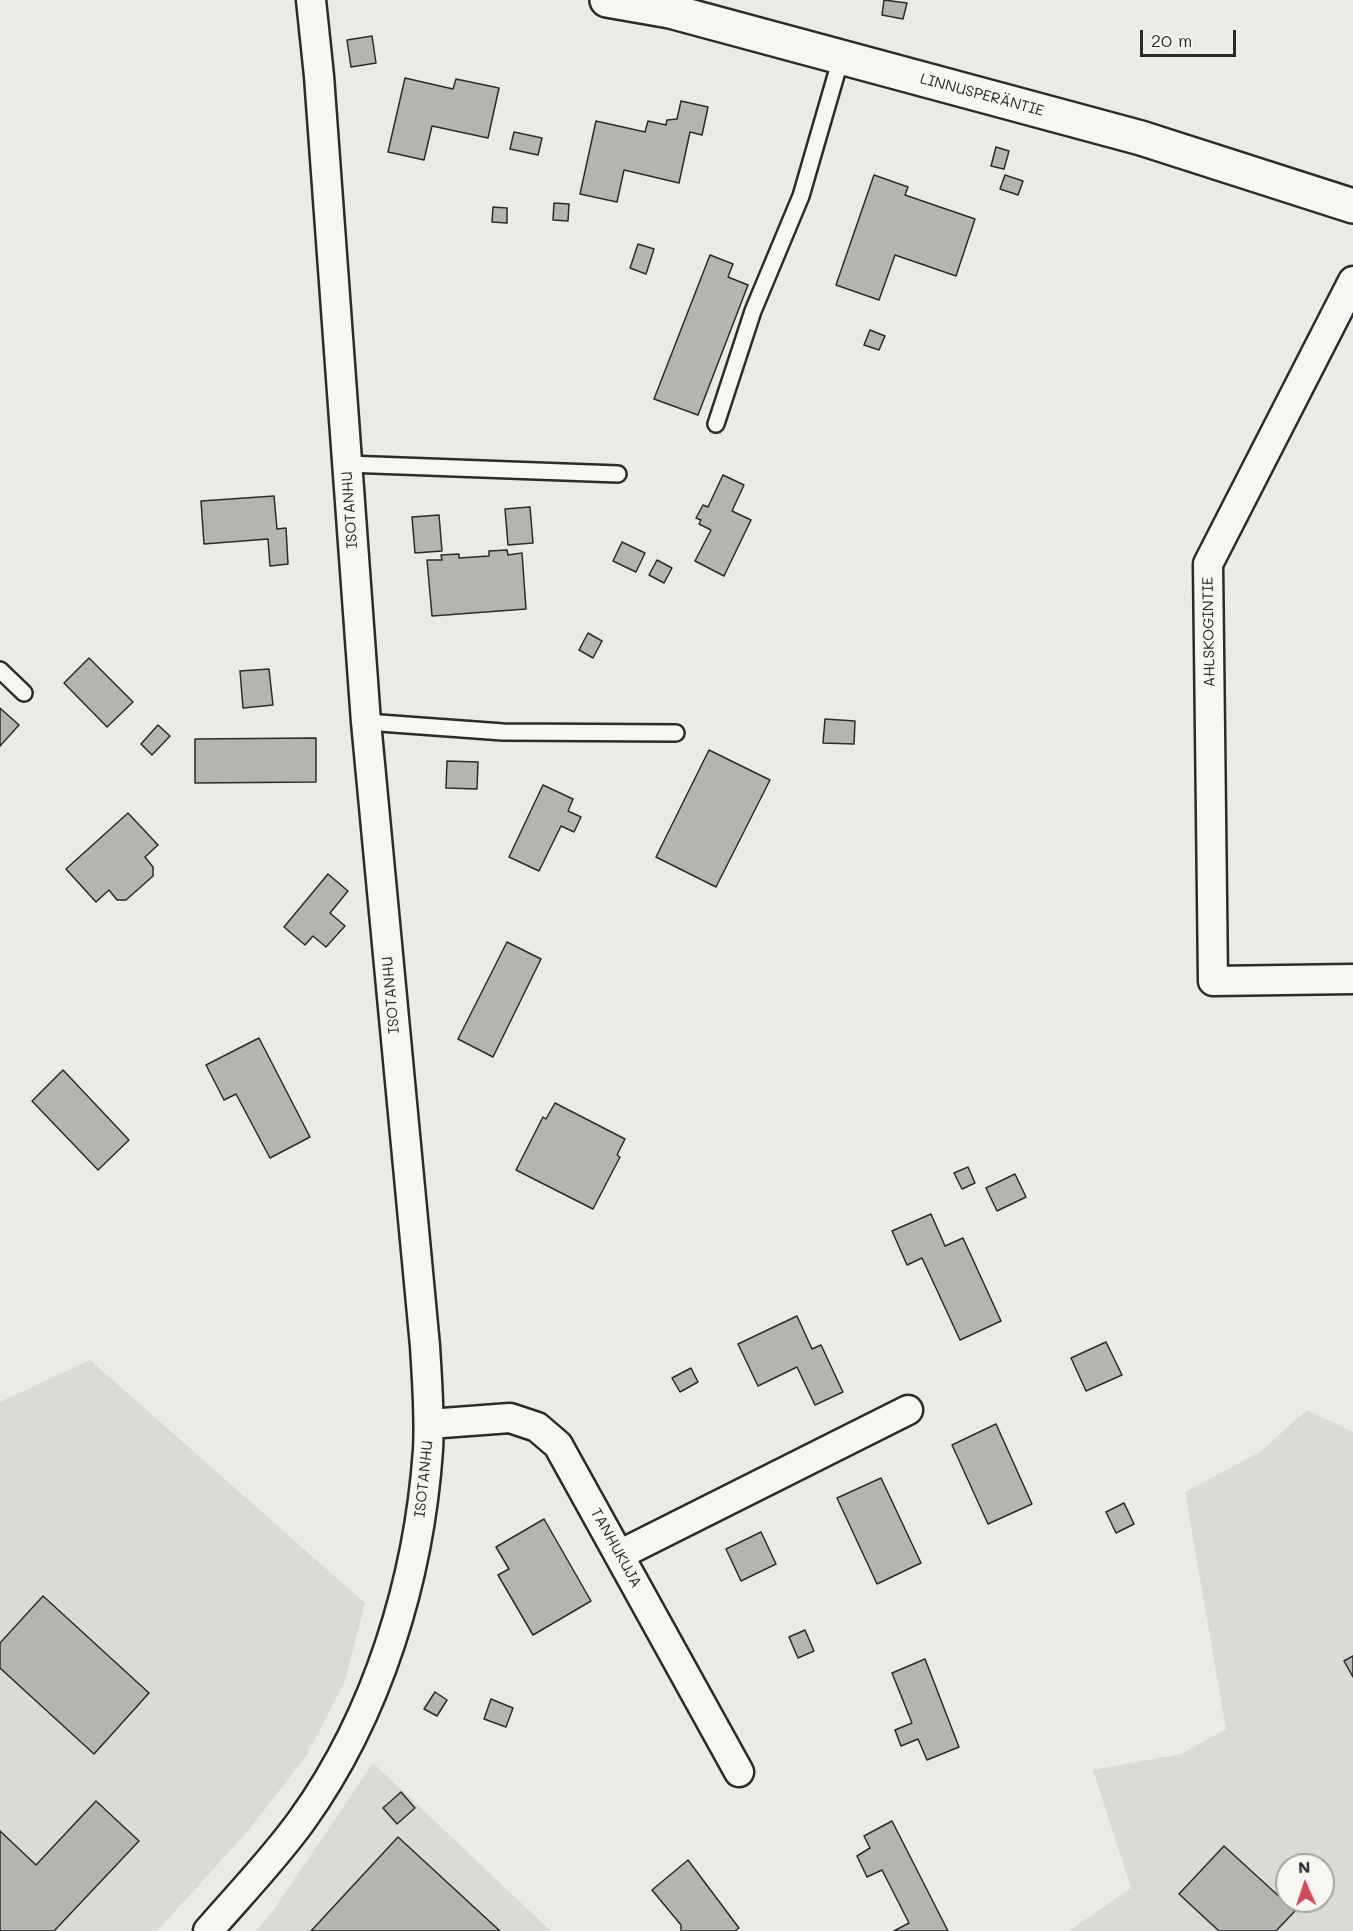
<!DOCTYPE html>
<meta charset="utf-8">
<style>
body{margin:0}
#map{position:relative;width:1353px;height:1931px;overflow:hidden;background:#eaeae6;font-family:Mali,sans-serif}
canvas{display:block}
.north{position:absolute;left:1275px;top:1853px;width:60px;height:60px;box-sizing:border-box;background:#f6f6f2;border:2px solid #a5a5a2;border-radius:50%;rotate:357deg;font-size:16px;font-weight:700;line-height:24px;text-align:center;color:#2b2b2b}
.north::after{content:'';display:block;margin:auto;width:21px;height:27px;background:#d1495b;clip-path:polygon(50% 0,100% 100%,50% 72%,0 100%)}
.scale{position:absolute;left:1140px;top:30px;width:96px;height:27px;box-sizing:border-box;border:3px solid #2b2b2b;border-top:0;padding-left:8px;font-size:18px;line-height:21px;white-space:nowrap;color:#2b2b2b;-webkit-text-stroke:4px #f6f6f2;paint-order:stroke}
</style>
<div id="map">
<canvas width="1353" height="1931"></canvas>
<div class="north">N</div>
<div class="scale">20 m</div>
</div>
<script>
const ctx = document.querySelector('canvas').getContext('2d');
ctx.lineJoin = 'round';
function fill(path, color) { ctx.fillStyle = color; ctx.fill(path, 'evenodd'); }
function stroke(path, color, width, dash) { ctx.strokeStyle = color; ctx.lineWidth = width; ctx.lineCap = dash ? 'butt' : 'round'; ctx.setLineDash(dash || []); ctx.stroke(path); }
function drawText(font, color, halo, rows, align = 'center') {
  ctx.font = font + ' Mali,sans-serif'; ctx.lineWidth = 4.5; ctx.setLineDash([]); ctx.textBaseline = 'middle'; ctx.strokeStyle = halo; ctx.fillStyle = color; for (const [text, x, y, turn = 0] of rows) {
    ctx.save(); ctx.translate(x, y); ctx.rotate((+turn || 0) * Math.PI / 180); ctx.textAlign = isNaN(turn) ? turn : align; if (halo) ctx.strokeText(text, 0, 0); ctx.fillText(text, 0, 0); ctx.restore();
  }
}
fill(new Path2D(`
 M 90,1360 L 365,1603 L 345,1681 L 306,1756 L 248,1831 L 157,1931 L 0,1931 L 0,1402 Z
 M 1307,1410 L 1353,1432 L 1353,1931 L 1069,1931 L 1131,1888 L 1093,1770 L 1181,1754 L 1226,1729 L 1185,1492 L 1260,1452 ZM 1287,1865 L 1323,1865 L 1323,1901 L 1287,1901 Z
 M 373,1763 L 551,1931 L 256,1931 L 273,1911 Z`), '#dadad6');
const building = new Path2D(`
 M 884,0 L 907,3 L 903,19 L 882,15 Z
 M 372,36 L 376,63 L 351,67 L 347,40 Z
 M 405,78 L 453,89 L 456,79 L 499,88 L 488,138 L 432,126 L 424,160 L 388,152 Z
 M 681,101 L 708,107 L 702,135 L 690,132 L 679,183 L 624,170 L 617,202 L 580,194 L 596,121 L 645,132 L 648,121 L 666,125 L 667,120 L 677,119 Z
 M 514,132 L 542,138 L 538,155 L 510,149 Z
 M 996,147 L 1009,151 L 1004,169 L 991,166 Z
 M 874,175 L 908,187 L 905,195 L 975,219 L 956,276 L 895,255 L 879,300 L 836,285 Z
 M 1005,175 L 1023,181 L 1018,195 L 1000,189 Z
 M 554,203 L 569,204 L 568,221 L 553,220 Z
 M 493,207 L 507,208 L 507,223 L 492,222 Z
 M 638,244 L 654,249 L 646,274 L 630,268 Z
 M 710,255 L 733,264 L 728,277 L 748,285 L 698,415 L 654,399 Z
 M 870,330 L 885,336 L 879,350 L 864,345 Z
 M 723,475 L 744,485 L 732,511 L 751,520 L 724,576 L 695,561 L 711,530 L 699,524 L 701,520 L 696,518 L 703,505 L 708,507 Z
 M 274,496 L 277,529 L 286,528 L 288,564 L 270,566 L 268,539 L 204,544 L 201,501 Z
 M 530,507 L 533,543 L 508,545 L 505,509 Z
 M 439,515 L 442,551 L 415,553 L 412,517 Z
 M 622,542 L 645,553 L 636,572 L 613,561 Z
 M 507,550 L 508,555 L 522,553 L 526,609 L 432,616 L 427,560 L 442,560 L 441,555 L 459,554 L 459,558 L 489,556 L 489,551 Z
 M 657,560 L 672,568 L 664,583 L 649,575 Z
 M 588,633 L 602,641 L 593,658 L 579,650 Z
 M 89,658 L 133,702 L 107,727 L 64,683 Z
 M 269,669 L 273,705 L 243,708 L 240,671 Z
 M 0,708 L 19,725 L 0,746 Z
 M 825,719 L 855,721 L 854,744 L 823,743 Z
 M 158,725 L 170,736 L 152,755 L 141,744 Z
 M 316,738 L 316,782 L 195,783 L 195,739 Z
 M 709,750 L 770,780 L 716,887 L 656,857 Z
 M 447,761 L 478,762 L 477,789 L 446,788 Z
 M 543,785 L 573,799 L 568,811 L 581,817 L 574,832 L 561,826 L 539,871 L 509,857 Z
 M 128,813 L 158,845 L 145,857 L 153,867 L 153,876 L 126,900 L 117,900 L 109,890 L 96,902 L 66,869 Z
 M 328,874 L 348,891 L 330,913 L 345,926 L 326,947 L 313,936 L 305,945 L 284,927 Z
 M 507,942 L 541,959 L 493,1057 L 458,1039 Z
 M 259,1038 L 310,1137 L 270,1158 L 236,1094 L 224,1100 L 206,1065 Z
 M 63,1070 L 129,1140 L 98,1170 L 32,1101 Z
 M 555,1103 L 625,1139 L 617,1155 L 620,1157 L 593,1209 L 516,1170 L 543,1117 L 546,1119 Z
 M 968,1167 L 975,1183 L 962,1189 L 954,1173 Z
 M 1015,1174 L 1026,1197 L 997,1211 L 986,1188 Z
 M 931,1214 L 945,1246 L 963,1238 L 1001,1321 L 960,1340 L 922,1258 L 907,1265 L 892,1231 Z
 M 797,1316 L 812,1349 L 821,1345 L 843,1392 L 815,1405 L 797,1367 L 758,1386 L 738,1344 Z
 M 1106,1342 L 1122,1375 L 1086,1391 L 1071,1358 Z
 M 691,1368 L 698,1382 L 680,1392 L 672,1378 Z
 M 996,1424 L 1032,1504 L 988,1524 L 952,1445 Z
 M 881,1478 L 921,1563 L 877,1584 L 837,1498 Z
 M 1124,1503 L 1134,1524 L 1116,1533 L 1106,1512 Z
 M 544,1519 L 591,1601 L 533,1635 L 498,1575 L 509,1569 L 496,1547 Z
 M 761,1532 L 776,1564 L 741,1581 L 726,1549 Z
 M 43,1596 L 149,1693 L 94,1754 L 0,1668 L 0,1643 Z
 M 805,1630 L 814,1651 L 798,1658 L 789,1637 Z
 M 1353,1656 L 1353,1677 L 1344,1661 Z
 M 925,1659 L 959,1747 L 927,1760 L 918,1739 L 901,1746 L 895,1730 L 912,1723 L 892,1673 Z
 M 435,1692 L 447,1700 L 437,1716 L 424,1709 Z
 M 491,1699 L 513,1708 L 506,1727 L 484,1719 Z
 M 401,1792 L 415,1808 L 397,1824 L 383,1808 Z
 M 96,1801 L 139,1841 L 54,1931 L 0,1931 L 0,1831 L 36,1865 Z
 M 892,1821 L 948,1931 L 894,1931 L 909,1923 L 882,1870 L 867,1877 L 857,1856 L 870,1848 L 864,1836 Z
 M 398,1837 L 500,1931 L 311,1931 Z
 M 1224,1846 L 1295,1911 L 1276,1931 L 1219,1931 L 1179,1894 Z
 M 688,1860 L 739,1928 L 735,1931 L 681,1931 L 681,1925 L 652,1890 Z`);
fill(building, '#b4b4b1');
stroke(building, '#2b2b2b', 1.5);
const lane = new Path2D(`
 M 716,424 L 753,311 L 801,196 L 841,58
 M 347,464 L 618,474
 M 0,670 L 24,693
 M 366,722 L 503,732 L 676,733`);
const street = new Path2D(`
 M 1353,281 L 1208,564 L 1213,981 L 1353,979
 M 429,1424 L 510,1418 L 537,1427 L 558,1445 L 739,1772
 M 621,1554 L 908,1410
 M 208,1931 C 240,1894 274,1859 302,1820 C 378,1714 419,1579 428,1450 C 430,1416 427,1381 425,1346 L 366,722 L 319,76 L 311,0`);
const secondary = new Path2D(`
 M 607,0 L 670,11 L 1141,138 L 1353,206`);
stroke(lane, '#2b2b2b', 20);
stroke(street, '#2b2b2b', 33);
stroke(secondary, '#2b2b2b', 38);
stroke(lane, '#f6f6f2', 15);
stroke(street, '#f6f6f2', 28);
stroke(secondary, '#f6f6f2', 33);
drawText('15px', '#2b2b2b', '#f6f6f2', [
 ["LINNUSPERÄNTIE",982,95,15],
 ["ISOTANHU",350,510,-94],
 ["AHLSKOGINTIE",1209,632,-91],
 ["ISOTANHU",391,995,-95],
 ["ISOTANHU",424,1479,-84],
 ["TANHUKUJA",616,1548,61]
]);
</script>
